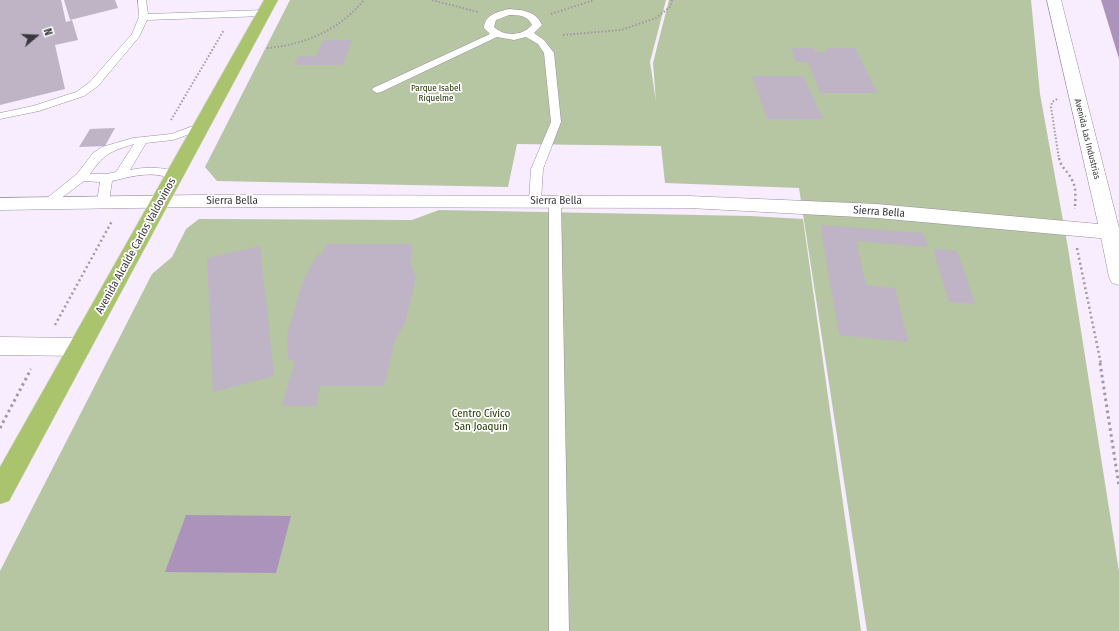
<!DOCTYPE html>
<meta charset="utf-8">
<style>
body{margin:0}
#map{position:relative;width:1119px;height:631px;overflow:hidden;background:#f7edfe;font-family:"Fira Sans Condensed",sans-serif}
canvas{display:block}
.north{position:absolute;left:16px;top:16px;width:40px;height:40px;-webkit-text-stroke:3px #fff;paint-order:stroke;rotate:71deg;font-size:11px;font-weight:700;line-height:16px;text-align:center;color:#3b373e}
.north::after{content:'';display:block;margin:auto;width:14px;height:18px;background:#3b373e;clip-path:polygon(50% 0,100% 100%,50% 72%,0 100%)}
</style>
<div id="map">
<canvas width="1119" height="631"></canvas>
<div class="north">N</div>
</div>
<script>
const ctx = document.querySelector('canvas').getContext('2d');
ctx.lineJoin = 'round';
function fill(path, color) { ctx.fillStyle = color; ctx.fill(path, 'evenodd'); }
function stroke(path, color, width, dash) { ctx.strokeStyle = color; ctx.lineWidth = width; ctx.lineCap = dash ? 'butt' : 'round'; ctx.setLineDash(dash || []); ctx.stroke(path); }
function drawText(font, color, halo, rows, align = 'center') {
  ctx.font = font + ' "Fira Sans Condensed",sans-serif'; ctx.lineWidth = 3.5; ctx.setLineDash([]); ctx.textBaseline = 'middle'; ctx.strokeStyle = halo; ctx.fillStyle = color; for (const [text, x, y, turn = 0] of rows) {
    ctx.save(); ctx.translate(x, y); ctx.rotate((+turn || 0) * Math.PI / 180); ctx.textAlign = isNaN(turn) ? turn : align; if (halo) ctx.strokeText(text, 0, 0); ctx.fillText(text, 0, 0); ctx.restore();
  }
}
fill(new Path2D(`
 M 290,0 L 666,0 L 650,62 L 656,101 L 653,63 L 669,0 L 1031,0 L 1040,94 L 1068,248 L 1119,572 L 1119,631 L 867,631 L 799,188 L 665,183 L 661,146 L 517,144 L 508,187 L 217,181 L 205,167 Z
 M 439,210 L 750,216 L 803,219 L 861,631 L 0,631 L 0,571 L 152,274 L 172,257 L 186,229 L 199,219 L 412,220 Z`), '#b6c5a2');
fill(new Path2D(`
 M 1101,0 L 1119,0 L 1119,59 L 1102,3 Z
 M 186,515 L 291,516 L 276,573 L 165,572 Z`), '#ac93bb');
fill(new Path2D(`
 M 0,0 L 61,0 L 66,22 L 72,20 L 78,40 L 55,45 L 65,89 L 0,105 Z
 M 64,0 L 115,0 L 118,8 L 70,20 Z
 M 323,40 L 352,40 L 343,65 L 294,65 L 298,56 L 316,56 Z
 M 791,48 L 814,48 L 815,52 L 828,52 L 826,48 L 855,48 L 877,93 L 820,93 L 808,62 L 796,62 Z
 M 752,76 L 803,76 L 823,119 L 767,119 Z
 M 115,128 L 105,146 L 79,147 L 90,129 Z
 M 820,225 L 923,233 L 928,247 L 856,241 L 866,285 L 895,288 L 908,342 L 839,335 Z
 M 326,244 L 412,244 L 410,263 L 416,277 L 405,323 L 395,340 L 384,386 L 320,386 L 316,406 L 282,406 L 295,361 L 288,360 L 287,335 L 303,281 L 317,255 L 322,254 Z
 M 260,246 L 274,376 L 213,392 L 207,258 Z
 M 933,249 L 957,251 L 975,304 L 949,302 Z`), '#beb4c5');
const service = new Path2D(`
 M 138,0 L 146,0 L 148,14 L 264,10 L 268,13 L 264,16 L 147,20 L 139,37 L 98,86 L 84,96 L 39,111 L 0,119 L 0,113 L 33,106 L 76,92 L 90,82 L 132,34 L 139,17 Z
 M 509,9 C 523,10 536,11 542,25 L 534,33 L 544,40 L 554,53 L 561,122 L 543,169 L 541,201 L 539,204 L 531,204 L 529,201 L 531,169 L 551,122 L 544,53 L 538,44 L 526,37 L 514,40 L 497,37 L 381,92 L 377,93 L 372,90 L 373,88 L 490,34 L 484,28 C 485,14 498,12 509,9 ZM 509,15 C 518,15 528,15 532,25 C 522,36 505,37 494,27 L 496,20 Z
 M 202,123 L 207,126 L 206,128 L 173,140 L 146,143 L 130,170 C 144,167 157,167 171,170 L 178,180 L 176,183 L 168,183 L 163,176 C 146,172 129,177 112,181 L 109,202 L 107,205 L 99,205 L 97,202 L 100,182 L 84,181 L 52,205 L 44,205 L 42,202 L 77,174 L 93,153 L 102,147 L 133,138 L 171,134 ZM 134,144 L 116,172 L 106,174 L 90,174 C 105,153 109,152 134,144 Z
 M 555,197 L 559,198 L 561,201 L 569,631 L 549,631 L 549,201 L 551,198 Z`);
const minor = new Path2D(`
 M 0,337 L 80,338 L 88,340 L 91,347 L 88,354 L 80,356 L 0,355 Z`);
const tertiary = new Path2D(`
 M 199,195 L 689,196 L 877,204 L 1110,225 L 1117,227 L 1119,234 L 1117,237 L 1110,239 L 877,218 L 689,208 L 199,207 L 0,210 L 0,198 Z`);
const secondary = new Path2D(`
 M 1047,0 L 1061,0 L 1119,228 L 1119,285 L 1112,283 L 1109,277 L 1100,232 Z`);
const primary = new Path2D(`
 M 264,0 L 278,0 L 9,501 L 0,504 L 0,467 Z`);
stroke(service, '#998f9f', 1);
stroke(minor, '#998f9f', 1);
stroke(tertiary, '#998f9f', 1);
stroke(secondary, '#998f9f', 1);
stroke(primary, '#d8d7d8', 1);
stroke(new Path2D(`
 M 432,0 L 478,12
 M 551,14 L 594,0
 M 563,35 L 621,30 L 656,18 L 671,6 L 672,0
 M 267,48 C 305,45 339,30 364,0
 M 1057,99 L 1052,102 L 1051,107 L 1059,159
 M 171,120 L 224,30`), '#a099a5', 2, [1.5, 2]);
stroke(new Path2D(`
 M 1059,158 C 1061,168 1068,171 1072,180 C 1077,188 1075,200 1075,209
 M 1077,248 L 1101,364
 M 55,325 L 112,221`), '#a099a5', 2.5, [2, 3]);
stroke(new Path2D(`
 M 1100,363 L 1119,486
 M 0,428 L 31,369`), '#a099a5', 3, [2.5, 3.5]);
fill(service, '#fff');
fill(minor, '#fff');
fill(tertiary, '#fff');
fill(secondary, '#fff');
fill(primary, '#aac46d');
drawText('9px', '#293908', '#fff', [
 ["Parque Isabel",436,88],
 ["Riquelme",436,98]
]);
drawText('9px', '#3b373e', '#fff', [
 ["Avenida Las Industrias",1087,139,76]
]);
drawText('11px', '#3b373e', '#fff', [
 ["Sierra Bella",232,201],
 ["Sierra Bella",556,201],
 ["Sierra Bella",879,212,4],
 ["Avenida Alcalde Carlos Valdovinos",136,246,-61]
]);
drawText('11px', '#293908', '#fff', [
 ["Centro Cívico",481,414],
 ["San Joaquín",481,427]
]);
</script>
